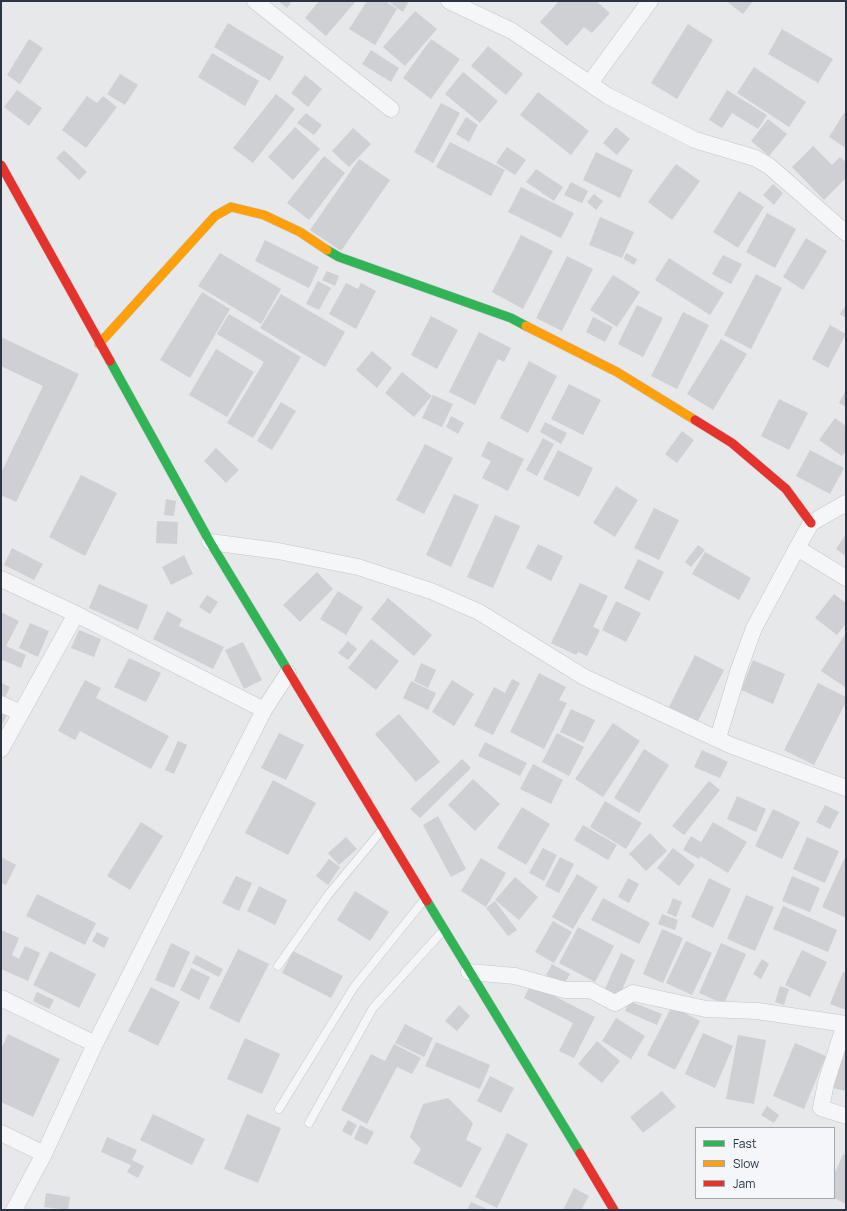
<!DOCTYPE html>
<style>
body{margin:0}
#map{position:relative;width:847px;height:1211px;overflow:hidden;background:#e6e8ea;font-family:Manrope,sans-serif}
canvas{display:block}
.frame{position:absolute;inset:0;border:2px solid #2b3445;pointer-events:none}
.legend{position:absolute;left:695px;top:1127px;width:140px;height:72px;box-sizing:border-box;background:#f4f6f9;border:1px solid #a4a8b1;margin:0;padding:5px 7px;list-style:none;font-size:12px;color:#2b3445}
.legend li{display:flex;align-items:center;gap:8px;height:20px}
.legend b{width:20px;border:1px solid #a4a8b1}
</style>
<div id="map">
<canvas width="847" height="1211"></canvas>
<div class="frame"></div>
<ul class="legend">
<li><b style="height:5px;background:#30b455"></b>Fast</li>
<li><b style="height:5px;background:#ff9f0a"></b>Slow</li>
<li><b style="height:5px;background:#e5322d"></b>Jam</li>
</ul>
</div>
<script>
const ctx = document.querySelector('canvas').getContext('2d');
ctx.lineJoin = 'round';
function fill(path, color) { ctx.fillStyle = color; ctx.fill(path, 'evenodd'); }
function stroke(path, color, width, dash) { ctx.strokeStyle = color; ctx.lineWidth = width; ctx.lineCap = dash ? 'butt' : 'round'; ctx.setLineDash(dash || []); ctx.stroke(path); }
fill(new Path2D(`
 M 278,1 L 292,1 L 287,8 Z
 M 319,1 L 356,1 L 326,36 L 305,18 Z
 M 367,1 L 389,1 L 388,3 L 397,9 L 375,45 L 349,29 Z
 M 391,1 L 409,1 L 403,12 L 390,3 Z
 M 559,1 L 596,1 L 610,13 L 592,33 L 584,27 L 567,46 L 540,22 Z
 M 726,1 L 753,1 L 743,14 Z
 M 415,11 L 437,29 L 405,66 L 383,47 Z
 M 228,23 L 284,57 L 270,81 L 214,47 Z
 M 688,24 L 713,40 L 677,99 L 651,83 Z
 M 782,29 L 833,59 L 818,83 L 768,54 Z
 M 29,39 L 43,48 L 20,84 L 7,75 Z
 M 431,39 L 460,59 L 431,99 L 403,78 Z
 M 488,46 L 523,74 L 506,95 L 471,66 Z
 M 371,50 L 399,68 L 391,82 L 362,64 Z
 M 212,53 L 259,81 L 245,106 L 198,77 Z
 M 754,67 L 806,102 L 789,127 L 737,93 Z
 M 463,72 L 498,101 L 480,123 L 445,94 Z
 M 120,74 L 138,85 L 125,105 L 107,94 Z
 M 305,75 L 322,89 L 308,107 L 291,93 Z
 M 17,90 L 42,108 L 29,126 L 4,107 Z
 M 727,90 L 767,115 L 758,129 L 732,113 L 722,128 L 709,120 Z
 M 538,92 L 589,131 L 571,155 L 520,115 Z
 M 276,94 L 295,109 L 253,163 L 233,148 Z
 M 87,96 L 97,103 L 103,96 L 117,107 L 86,148 L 62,130 Z
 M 441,103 L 460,113 L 433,163 L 414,152 Z
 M 306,113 L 322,125 L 314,135 L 297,123 Z
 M 844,113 L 846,114 L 846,148 L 829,137 Z
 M 466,117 L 478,125 L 469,142 L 456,134 Z
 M 768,119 L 787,134 L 769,156 L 751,141 Z
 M 295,127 L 320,149 L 293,180 L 268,157 Z
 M 616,127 L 630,139 L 617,155 L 603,143 Z
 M 353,128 L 371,144 L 349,167 L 332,151 Z
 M 450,142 L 505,170 L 491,196 L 436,167 Z
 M 813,146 L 832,165 L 840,157 L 846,162 L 846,178 L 824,200 L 792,167 Z
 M 507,147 L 526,160 L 515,175 L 496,163 Z
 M 64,150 L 87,172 L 79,180 L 56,158 Z
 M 596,152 L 633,170 L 620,198 L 583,180 Z
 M 324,156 L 345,173 L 309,220 L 287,203 Z
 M 359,159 L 390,180 L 341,251 L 310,230 Z
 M 676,164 L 700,181 L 672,220 L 648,202 Z
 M 536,169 L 563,187 L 554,201 L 526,182 Z
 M 571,182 L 588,191 L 582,203 L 564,195 Z
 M 773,184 L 783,193 L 774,205 L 763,195 Z
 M 521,187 L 574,213 L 561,238 L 508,212 Z
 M 739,191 L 764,207 L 738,248 L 713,232 Z
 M 594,194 L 603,201 L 596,210 L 587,202 Z
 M 767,213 L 796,229 L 775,268 L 746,252 Z
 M 600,217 L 634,232 L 622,258 L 589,245 Z
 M 521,235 L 553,251 L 523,309 L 492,292 Z
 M 806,238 L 827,251 L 803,290 L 783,277 Z
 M 265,240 L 319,267 L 309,288 L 255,261 Z
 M 220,253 L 281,289 L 261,324 L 198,286 Z
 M 626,253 L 637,259 L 634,265 L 624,259 Z
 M 723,255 L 742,264 L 731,284 L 712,274 Z
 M 567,256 L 593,269 L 562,331 L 536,318 Z
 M 669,258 L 724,293 L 710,315 L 655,280 Z
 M 327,271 L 339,276 L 335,286 L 322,280 Z
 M 756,274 L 782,288 L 751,349 L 724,335 Z
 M 613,275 L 640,292 L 617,327 L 590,310 Z
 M 318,281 L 331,288 L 319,310 L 306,304 Z
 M 346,283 L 358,289 L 361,283 L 376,291 L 356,329 L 329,314 Z
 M 202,292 L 230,309 L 190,378 L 160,360 Z
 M 281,294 L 345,332 L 325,367 L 260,328 Z
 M 637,305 L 663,318 L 643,357 L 618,344 Z
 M 846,305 L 846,318 L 840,314 Z
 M 683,312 L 709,325 L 677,389 L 651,376 Z
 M 229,314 L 301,357 L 253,438 L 227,423 L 264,362 L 217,334 Z
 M 431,316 L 458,330 L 437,369 L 411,355 Z
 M 593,317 L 613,327 L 605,342 L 586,332 Z
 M 830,325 L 846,334 L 828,368 L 812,359 Z
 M 479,332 L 511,348 L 504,362 L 498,359 L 475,405 L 449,392 Z
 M 1,337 L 79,374 L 16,502 L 1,495 L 1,473 L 43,386 L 1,366 Z
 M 721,339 L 747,354 L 713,410 L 687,394 Z
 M 216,349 L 254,372 L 227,417 L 189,395 Z
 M 372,351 L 392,368 L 377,388 L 356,370 Z
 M 529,361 L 557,376 L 528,433 L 500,418 Z
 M 402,372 L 432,396 L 414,417 L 385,393 Z
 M 569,384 L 601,400 L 583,435 L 551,419 Z
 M 846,390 L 846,407 L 839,403 Z
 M 433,395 L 453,404 L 442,427 L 422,418 Z
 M 779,399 L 808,413 L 789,450 L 761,436 Z
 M 281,402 L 296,411 L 272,450 L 257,441 Z
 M 451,416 L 464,423 L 458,434 L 446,427 Z
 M 835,418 L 846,426 L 846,451 L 842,456 L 819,440 Z
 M 545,422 L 567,433 L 561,444 L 540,432 Z
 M 682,431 L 694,440 L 677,463 L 665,454 Z
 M 543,438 L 554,444 L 537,476 L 526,470 Z
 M 488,441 L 524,459 L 508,491 L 482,478 L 491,461 L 481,456 Z
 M 425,444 L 453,458 L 424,514 L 396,500 Z
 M 216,448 L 239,470 L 226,483 L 204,461 Z
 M 558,450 L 593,468 L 579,497 L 543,479 Z
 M 810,450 L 844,468 L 830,494 L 796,476 Z
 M 81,475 L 117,493 L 85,556 L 49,537 Z
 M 616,486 L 638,500 L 615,537 L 593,523 Z
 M 454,494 L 479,505 L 451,567 L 426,555 Z
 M 166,499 L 176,501 L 174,516 L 164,515 Z
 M 654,508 L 679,520 L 659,560 L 634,548 Z
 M 495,515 L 520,526 L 493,588 L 467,577 Z
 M 157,521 L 178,522 L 177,544 L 156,543 Z
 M 846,534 L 846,556 L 836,549 Z
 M 538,544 L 563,556 L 551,581 L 526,568 Z
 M 698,545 L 705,550 L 691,567 L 685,562 Z
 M 12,548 L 43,564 L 34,580 L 4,565 Z
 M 705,552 L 751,578 L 739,600 L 692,574 Z
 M 184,555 L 193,574 L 171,585 L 162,567 Z
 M 638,559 L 664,572 L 649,601 L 624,588 Z
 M 317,572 L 333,589 L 300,622 L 283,605 Z
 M 580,583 L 608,596 L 593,627 L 600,630 L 587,656 L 578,652 L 576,655 L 551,643 Z
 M 99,584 L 148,605 L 138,630 L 89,608 Z
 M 338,591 L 363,607 L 346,635 L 320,619 Z
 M 834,594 L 846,603 L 846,624 L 837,635 L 815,618 Z
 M 207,595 L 218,602 L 210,614 L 199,607 Z
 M 388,598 L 432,635 L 414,656 L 371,619 Z
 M 616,601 L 641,613 L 626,642 L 602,630 Z
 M 167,611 L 182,619 L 179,626 L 224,647 L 213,669 L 153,639 Z
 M 1,612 L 19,621 L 6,646 L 26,655 L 21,668 L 3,660 L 1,664 Z
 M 30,623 L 49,631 L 38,657 L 19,648 Z
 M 79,630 L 101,639 L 94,657 L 71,648 Z
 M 846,633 L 846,685 L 845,687 L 821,671 Z
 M 371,639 L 399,661 L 376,690 L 348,668 Z
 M 348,641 L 357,649 L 348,660 L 338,653 Z
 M 243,642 L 262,680 L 244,689 L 225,650 Z
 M 695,655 L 724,670 L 698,721 L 669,707 Z
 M 129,658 L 161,673 L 146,702 L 114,687 Z
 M 753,660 L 785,674 L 773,704 L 741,690 Z
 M 421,663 L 436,670 L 428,688 L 414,681 Z
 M 539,673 L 566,687 L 559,700 L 567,703 L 544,749 L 510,732 Z
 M 512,679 L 520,683 L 493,735 L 474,726 L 494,687 L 505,693 Z
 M 85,680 L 101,688 L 96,698 L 169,736 L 151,769 L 80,731 L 75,740 L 58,731 Z
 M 452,680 L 474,694 L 454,726 L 432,712 Z
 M 411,681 L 436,693 L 428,710 L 403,698 Z
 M 1,683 L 10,687 L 4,700 L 1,698 Z
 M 818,683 L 846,697 L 846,702 L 814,765 L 784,750 Z
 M 571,709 L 595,720 L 584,743 L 560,732 Z
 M 1,711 L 7,715 L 1,727 Z
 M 399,714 L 440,762 L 416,782 L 375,734 Z
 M 613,723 L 640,741 L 603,797 L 575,779 Z
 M 279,733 L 304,745 L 286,780 L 261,768 Z
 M 557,733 L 584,747 L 569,776 L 542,762 Z
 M 178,741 L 187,745 L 174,774 L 165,770 Z
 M 485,742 L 527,763 L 520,776 L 478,756 Z
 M 644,749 L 669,765 L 639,813 L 614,798 Z
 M 702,750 L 728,762 L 720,778 L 694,767 Z
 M 462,759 L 471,768 L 420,818 L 410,809 Z
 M 533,764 L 563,780 L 551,804 L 520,789 Z
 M 473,779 L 500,804 L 475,831 L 448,805 Z
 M 273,780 L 316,803 L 288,855 L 245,833 Z
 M 709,781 L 720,790 L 684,835 L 672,826 Z
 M 737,796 L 766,809 L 756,832 L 727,819 Z
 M 605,801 L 642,823 L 626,849 L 590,827 Z
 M 825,805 L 839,812 L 830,829 L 816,822 Z
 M 522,807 L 550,824 L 526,865 L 497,848 Z
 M 773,809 L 800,822 L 782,859 L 755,846 Z
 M 438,816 L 466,869 L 451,877 L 423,825 Z
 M 141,822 L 163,836 L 130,890 L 107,876 Z
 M 713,822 L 747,842 L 728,873 L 700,856 L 699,859 L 683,850 L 691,836 L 701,842 Z
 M 583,825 L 617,845 L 608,860 L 574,840 Z
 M 650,833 L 667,851 L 646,871 L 629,854 Z
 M 346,837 L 357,849 L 339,865 L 328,853 Z
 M 807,837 L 839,851 L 825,883 L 793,869 Z
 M 543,848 L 557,855 L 544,881 L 529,873 Z
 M 673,848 L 695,865 L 679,886 L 657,868 Z
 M 846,855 L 846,918 L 822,907 Z
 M 1,857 L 16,865 L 6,885 L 1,883 Z
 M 560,857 L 574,864 L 559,893 L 545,886 Z
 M 481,858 L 506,873 L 486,907 L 461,891 Z
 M 329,859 L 340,867 L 328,885 L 316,876 Z
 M 577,874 L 598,887 L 573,929 L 552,917 Z
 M 236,876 L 252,883 L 239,911 L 222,903 Z
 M 792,876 L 820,888 L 810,912 L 782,901 Z
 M 515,877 L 538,897 L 519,920 L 495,900 Z
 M 628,878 L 639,884 L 629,903 L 618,897 Z
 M 709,878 L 731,889 L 713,928 L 691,917 Z
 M 259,886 L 287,900 L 275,925 L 247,911 Z
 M 355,891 L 389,912 L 370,941 L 337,920 Z
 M 37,894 L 96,923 L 85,945 L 26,916 Z
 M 746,895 L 774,907 L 755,951 L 727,939 Z
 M 603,898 L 650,923 L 639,944 L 591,920 Z
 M 673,898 L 682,902 L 676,917 L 667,913 Z
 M 495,901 L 517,930 L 508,936 L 486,908 Z
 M 783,906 L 837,930 L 828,952 L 773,929 Z
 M 662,914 L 678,920 L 675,930 L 658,924 Z
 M 553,921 L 572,932 L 554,963 L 535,952 Z
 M 578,927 L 614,946 L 595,982 L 559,963 Z
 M 662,929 L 683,938 L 663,983 L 643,974 Z
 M 1,930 L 19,938 L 12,955 L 19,959 L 25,946 L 40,953 L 28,981 L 1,969 Z
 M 97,932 L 109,938 L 104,948 L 92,941 Z
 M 686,941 L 712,953 L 692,995 L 666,983 Z
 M 171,943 L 190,952 L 174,988 L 155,980 Z
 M 721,943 L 746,954 L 724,1004 L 699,993 Z
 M 238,949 L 269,964 L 239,1023 L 209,1008 Z
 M 802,950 L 827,962 L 810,997 L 785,985 Z
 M 50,951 L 96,974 L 79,1008 L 33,985 Z
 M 293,951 L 343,976 L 331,998 L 282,973 Z
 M 621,953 L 635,960 L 619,997 L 604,991 Z
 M 196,955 L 223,969 L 219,977 L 192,963 Z
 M 762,959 L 769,964 L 761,979 L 753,974 Z
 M 552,964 L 570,974 L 564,984 L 546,975 Z
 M 191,968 L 210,977 L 199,1000 L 180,990 Z
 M 843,972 L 846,973 L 846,1010 L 830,1004 Z
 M 531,984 L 595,1017 L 574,1058 L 559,1051 L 573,1023 L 524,998 Z
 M 780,986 L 789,989 L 784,1005 L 775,1002 Z
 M 151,987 L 180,1002 L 158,1046 L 128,1031 Z
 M 37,992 L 54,1000 L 49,1009 L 33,1001 Z
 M 629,1001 L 662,1014 L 657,1025 L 625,1011 Z
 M 459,1005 L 470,1016 L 457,1031 L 445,1021 Z
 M 672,1006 L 700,1021 L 675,1070 L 647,1055 Z
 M 616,1018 L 645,1036 L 631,1059 L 602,1041 Z
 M 405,1024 L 433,1038 L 424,1057 L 395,1043 Z
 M 703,1033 L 733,1046 L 715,1088 L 685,1074 Z
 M 8,1034 L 60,1059 L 33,1117 L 1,1102 L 1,1049 Z
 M 738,1035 L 766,1040 L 754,1104 L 726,1099 Z
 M 245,1038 L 280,1054 L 262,1094 L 227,1079 Z
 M 597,1041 L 620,1061 L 602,1083 L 578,1064 Z
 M 436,1042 L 490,1065 L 480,1089 L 425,1066 Z
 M 795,1043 L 826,1056 L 804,1109 L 773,1096 Z
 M 394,1044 L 421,1058 L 412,1074 L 397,1067 L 367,1124 L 341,1110 L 371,1054 L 385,1061 Z
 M 842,1048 L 846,1049 L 846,1091 L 833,1088 Z
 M 490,1076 L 514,1088 L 501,1113 L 477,1101 Z
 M 662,1091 L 676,1107 L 643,1133 L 630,1117 Z
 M 448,1098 L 473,1123 L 466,1140 L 482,1148 L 461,1188 L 413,1163 L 421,1149 L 410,1137 L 423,1104 Z
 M 767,1106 L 779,1115 L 774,1123 L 761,1115 Z
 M 153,1114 L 205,1139 L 192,1165 L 140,1140 Z
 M 247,1114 L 281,1128 L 258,1183 L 224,1169 Z
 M 348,1120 L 357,1125 L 351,1136 L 342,1131 Z
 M 360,1125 L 374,1132 L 367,1145 L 354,1139 Z
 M 507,1133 L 528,1144 L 497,1208 L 475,1197 Z
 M 107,1137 L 137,1150 L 132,1160 L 144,1166 L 138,1178 L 127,1172 L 131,1165 L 101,1152 Z
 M 843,1154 L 846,1156 L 846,1204 L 834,1198 L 834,1175 Z
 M 574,1188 L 589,1196 L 581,1210 L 563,1210 Z
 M 46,1193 L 70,1197 L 68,1210 L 44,1207 Z
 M 471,1202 L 489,1210 L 467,1210 Z`), '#ced0d3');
const lane = new Path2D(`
 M 278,966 L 328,895 L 382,830
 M 279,1109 L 354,987 L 424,900
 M 309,1123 L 373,1008 L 440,934`);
const street = new Path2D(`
 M 255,1 L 391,109
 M 449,1 L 512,31 L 608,96 L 695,140 L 755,158 L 769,166 L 846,233
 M 590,83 L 650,1
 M 210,542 L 278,551 L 358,567 L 431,591 L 479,612 L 584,677 L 730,745 L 846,788
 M 797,548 L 846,578
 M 1,579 L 76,614 L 264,710
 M 1,704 L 21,713
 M 718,738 L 738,672 L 754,628 L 797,548 L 811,523 L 846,503
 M 1,749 L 76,614
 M 469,972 L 515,976 L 565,990 L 590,990 L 615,1003 L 633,993 L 706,1009 L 757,1011 L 846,1024
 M 1,998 L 95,1044
 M 845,1024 L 826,1083 L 821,1108 L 846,1116
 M 1,1133 L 44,1154
 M 14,1210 L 44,1154 L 95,1044 L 264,710 L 288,673`);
const fast = new Path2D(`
 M 327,250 L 339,257 L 511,318 L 526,326
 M 110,361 L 210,542 L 287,669
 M 427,901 L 580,1153`);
const slow = new Path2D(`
 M 526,326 L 617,372 L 695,420
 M 99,344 L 215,216 L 231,207 L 264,215 L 300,232 L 327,250`);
const jam = new Path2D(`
 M 1,165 L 110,361
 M 695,420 L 732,443 L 786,489 L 811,523
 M 287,669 L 427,901
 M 580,1153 L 614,1210`);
stroke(lane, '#c4c6c8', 9);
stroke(street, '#c4c6c8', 17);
stroke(fast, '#c4c6c8', 10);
stroke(slow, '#c4c6c8', 10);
stroke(jam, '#c4c6c8', 10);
stroke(lane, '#f5f6f7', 8);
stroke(street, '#f5f6f7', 16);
stroke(fast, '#30b455', 9);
stroke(slow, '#ff9f0a', 9);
stroke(jam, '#e5322d', 9);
</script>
